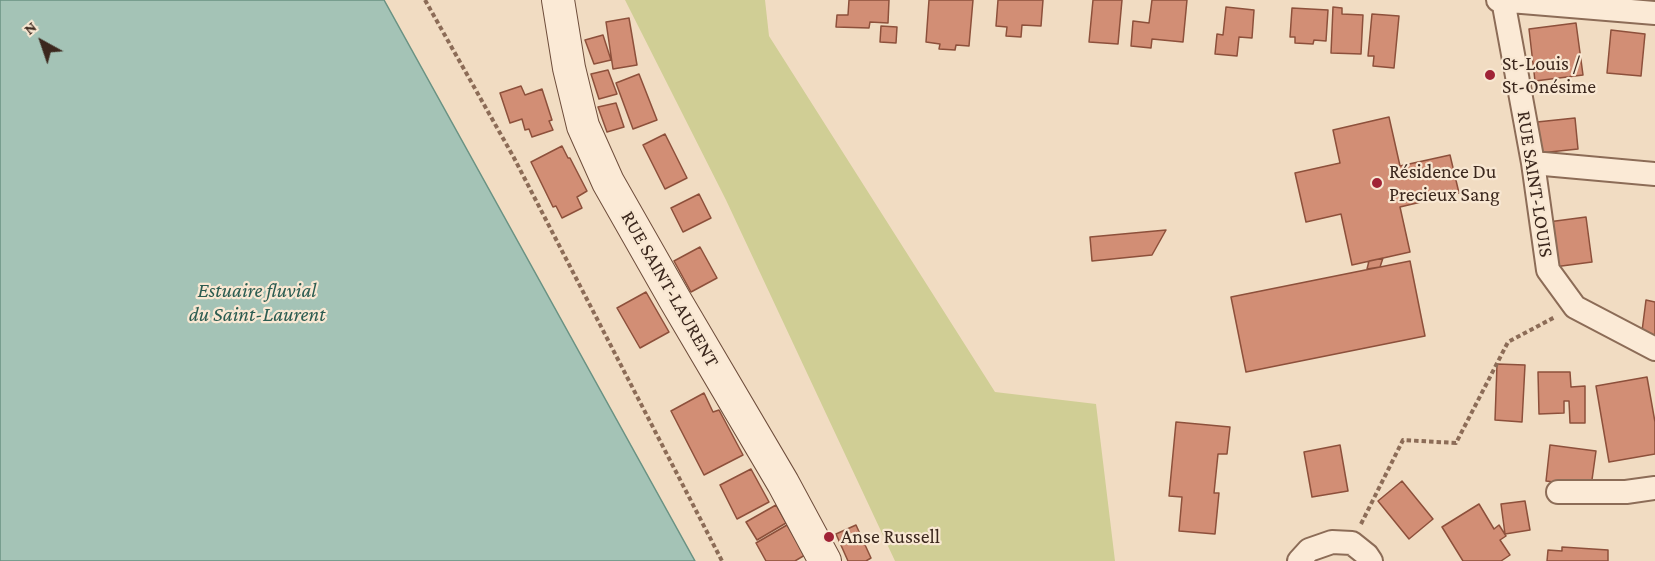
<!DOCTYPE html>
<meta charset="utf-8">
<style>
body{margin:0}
#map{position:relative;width:1655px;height:561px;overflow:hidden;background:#f1dcc2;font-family:"Crimson Pro",serif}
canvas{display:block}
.north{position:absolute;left:12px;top:12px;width:60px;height:60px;-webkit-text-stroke:4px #f8e7d2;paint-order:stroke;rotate:320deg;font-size:16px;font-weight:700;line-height:24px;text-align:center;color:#3b271d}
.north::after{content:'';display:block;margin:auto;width:21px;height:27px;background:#3b271d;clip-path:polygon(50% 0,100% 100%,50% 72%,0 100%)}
</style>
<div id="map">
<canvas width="1655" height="561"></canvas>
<div class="north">N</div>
</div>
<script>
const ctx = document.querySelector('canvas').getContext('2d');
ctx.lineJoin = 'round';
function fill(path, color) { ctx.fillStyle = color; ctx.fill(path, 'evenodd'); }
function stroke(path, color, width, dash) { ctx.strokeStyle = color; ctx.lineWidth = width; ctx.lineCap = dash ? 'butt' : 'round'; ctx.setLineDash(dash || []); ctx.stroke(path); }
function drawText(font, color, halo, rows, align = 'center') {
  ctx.font = font + ' "Crimson Pro",serif'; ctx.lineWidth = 4.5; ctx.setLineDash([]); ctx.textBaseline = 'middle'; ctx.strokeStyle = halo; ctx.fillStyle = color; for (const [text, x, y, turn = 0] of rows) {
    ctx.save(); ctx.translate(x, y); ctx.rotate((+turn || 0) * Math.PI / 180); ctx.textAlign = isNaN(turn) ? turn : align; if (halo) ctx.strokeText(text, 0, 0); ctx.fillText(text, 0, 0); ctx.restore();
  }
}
fill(new Path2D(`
 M 625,0 L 765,0 L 769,36 L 995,392 L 1096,404 L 1115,561 L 895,561 L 726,200 Z`), '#d0ce95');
const water = new Path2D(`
 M 0,0 L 384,0 L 695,561 L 0,561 Z`);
fill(water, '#a4c3b6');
stroke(water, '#6a9283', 1.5);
const building = new Path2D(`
 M 849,0 L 889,0 L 888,23 L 870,22 L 869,28 L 836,27 L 837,15 L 848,15 Z
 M 929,0 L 973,0 L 969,46 L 956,45 L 955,50 L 939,49 L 940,44 L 926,42 Z
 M 998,0 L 1043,0 L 1041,26 L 1022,25 L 1021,37 L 1006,36 L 1007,27 L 996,26 Z
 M 1093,0 L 1122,0 L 1118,44 L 1089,42 Z
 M 1152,0 L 1187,0 L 1183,42 L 1152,39 L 1151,48 L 1131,46 L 1133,21 L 1149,23 Z
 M 1226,7 L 1254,10 L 1252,38 L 1239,37 L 1237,56 L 1215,54 L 1217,34 L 1223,35 Z
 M 1333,7 L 1342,8 L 1342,14 L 1363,15 L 1361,54 L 1331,53 Z
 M 1292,8 L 1328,10 L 1326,41 L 1314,40 L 1313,44 L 1295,43 L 1295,37 L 1290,37 Z
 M 1372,14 L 1399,16 L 1394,68 L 1373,66 L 1374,56 L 1368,56 Z
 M 629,18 L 637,65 L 613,69 L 606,22 Z
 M 1576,23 L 1583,75 L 1535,81 L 1529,29 Z
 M 881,26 L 897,27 L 896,43 L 880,42 Z
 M 1611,30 L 1645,34 L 1641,76 L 1607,73 Z
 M 603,35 L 611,60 L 594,64 L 585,40 Z
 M 608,70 L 617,94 L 599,99 L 591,74 Z
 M 639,74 L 657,120 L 633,129 L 616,83 Z
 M 521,86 L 525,95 L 542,89 L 552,120 L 549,121 L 553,130 L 532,137 L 529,129 L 525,130 L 522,119 L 510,123 L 500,93 Z
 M 616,103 L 624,127 L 607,132 L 598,107 Z
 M 1389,117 L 1400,166 L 1450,155 L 1459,193 L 1400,207 L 1410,252 L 1352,265 L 1341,214 L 1306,222 L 1295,173 L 1340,163 L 1333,130 Z
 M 1575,118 L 1578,149 L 1540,153 L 1537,122 Z
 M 665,134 L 687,178 L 665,189 L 643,145 Z
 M 562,146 L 568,158 L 570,158 L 587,191 L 577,197 L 582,208 L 562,218 L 556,206 L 553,207 L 531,162 Z
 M 699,194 L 711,218 L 683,232 L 671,208 Z
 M 1586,217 L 1592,262 L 1554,267 L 1548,222 Z
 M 1166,230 L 1152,255 L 1092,261 L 1090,237 Z
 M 700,247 L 717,278 L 691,292 L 674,261 Z
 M 1383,258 L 1380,267 L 1367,269 L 1369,261 Z
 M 1410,261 L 1425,336 L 1246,372 L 1231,297 Z
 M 646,292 L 669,332 L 640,348 L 617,308 Z
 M 1646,300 L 1655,302 L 1655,341 L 1641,339 Z
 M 1497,364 L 1525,365 L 1522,422 L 1495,420 Z
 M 1538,372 L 1570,372 L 1571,387 L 1585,386 L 1585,423 L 1570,423 L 1569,401 L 1564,401 L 1564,413 L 1539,414 Z
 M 1647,377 L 1655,422 L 1655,454 L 1609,462 L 1596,386 Z
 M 704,393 L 713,412 L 719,410 L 743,455 L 704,475 L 671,411 Z
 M 1176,422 L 1230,427 L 1227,454 L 1218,454 L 1214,493 L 1219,493 L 1215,534 L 1179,531 L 1182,497 L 1169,496 Z
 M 1340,445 L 1348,491 L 1312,497 L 1304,452 Z
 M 1550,445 L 1596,451 L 1591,487 L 1546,481 Z
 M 751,469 L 769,502 L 737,519 L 720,485 Z
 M 1402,481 L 1433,519 L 1409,539 L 1378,501 Z
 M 1525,501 L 1530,530 L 1505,534 L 1501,504 Z
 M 1479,504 L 1494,529 L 1499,525 L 1506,536 L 1500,540 L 1510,555 L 1501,561 L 1463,561 L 1442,527 Z
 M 776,505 L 786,523 L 757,540 L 746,522 Z
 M 787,525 L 805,555 L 795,561 L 766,561 L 756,543 Z
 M 856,525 L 871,558 L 866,561 L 848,561 L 836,534 Z
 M 1562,547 L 1608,550 L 1608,561 L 1547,561 L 1548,550 L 1562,551 Z`);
fill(building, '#d28e75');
stroke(building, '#8d503b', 1.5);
const street = new Path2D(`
 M 1498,0 L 1655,13
 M 1503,0 L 1533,163 L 1548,270 L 1575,307 L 1655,349
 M 1533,163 L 1655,174
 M 1558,492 L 1626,492 L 1655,488
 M 1299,561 L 1309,550 L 1332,542 L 1352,543 L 1367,555 L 1371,561`);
const secondary = new Path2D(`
 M 558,0 L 569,68 L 583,126 L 608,182 L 674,298 L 783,483 L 825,561`);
stroke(street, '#8c6c57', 26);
stroke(secondary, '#6e4d3b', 34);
stroke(new Path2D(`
 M 425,0 L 513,156 L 722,561
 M 1361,524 L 1403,440 L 1456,443 L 1508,342 L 1555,317`), '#8c6c57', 4, [4.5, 3]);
stroke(street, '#fbead6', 22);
stroke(secondary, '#fbead6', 32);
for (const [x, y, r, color] of [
 [1490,75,6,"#a02336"],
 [1377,183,6,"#a02336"],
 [829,537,6,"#a02336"]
]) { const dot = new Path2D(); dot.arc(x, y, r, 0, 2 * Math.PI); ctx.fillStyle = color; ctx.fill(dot); stroke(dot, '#f8e7d2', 2); }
drawText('20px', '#3b271d', '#f8e7d2', [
 ["St-Louis /",1502,64],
 ["St-Onésime",1502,87],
 ["Résidence Du",1389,172],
 ["Precieux Sang",1389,195],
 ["Anse Russell",841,537]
], 'left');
drawText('20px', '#3b271d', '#f8e7d2', [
 ["RUE SAINT-LOUIS",1535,184,81],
 ["RUE SAINT-LAURENT",670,289,60]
]);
drawText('italic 21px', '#2b5c51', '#f8e7d2', [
 ["Estuaire fluvial",257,291],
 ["du Saint-Laurent",257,315]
]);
</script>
